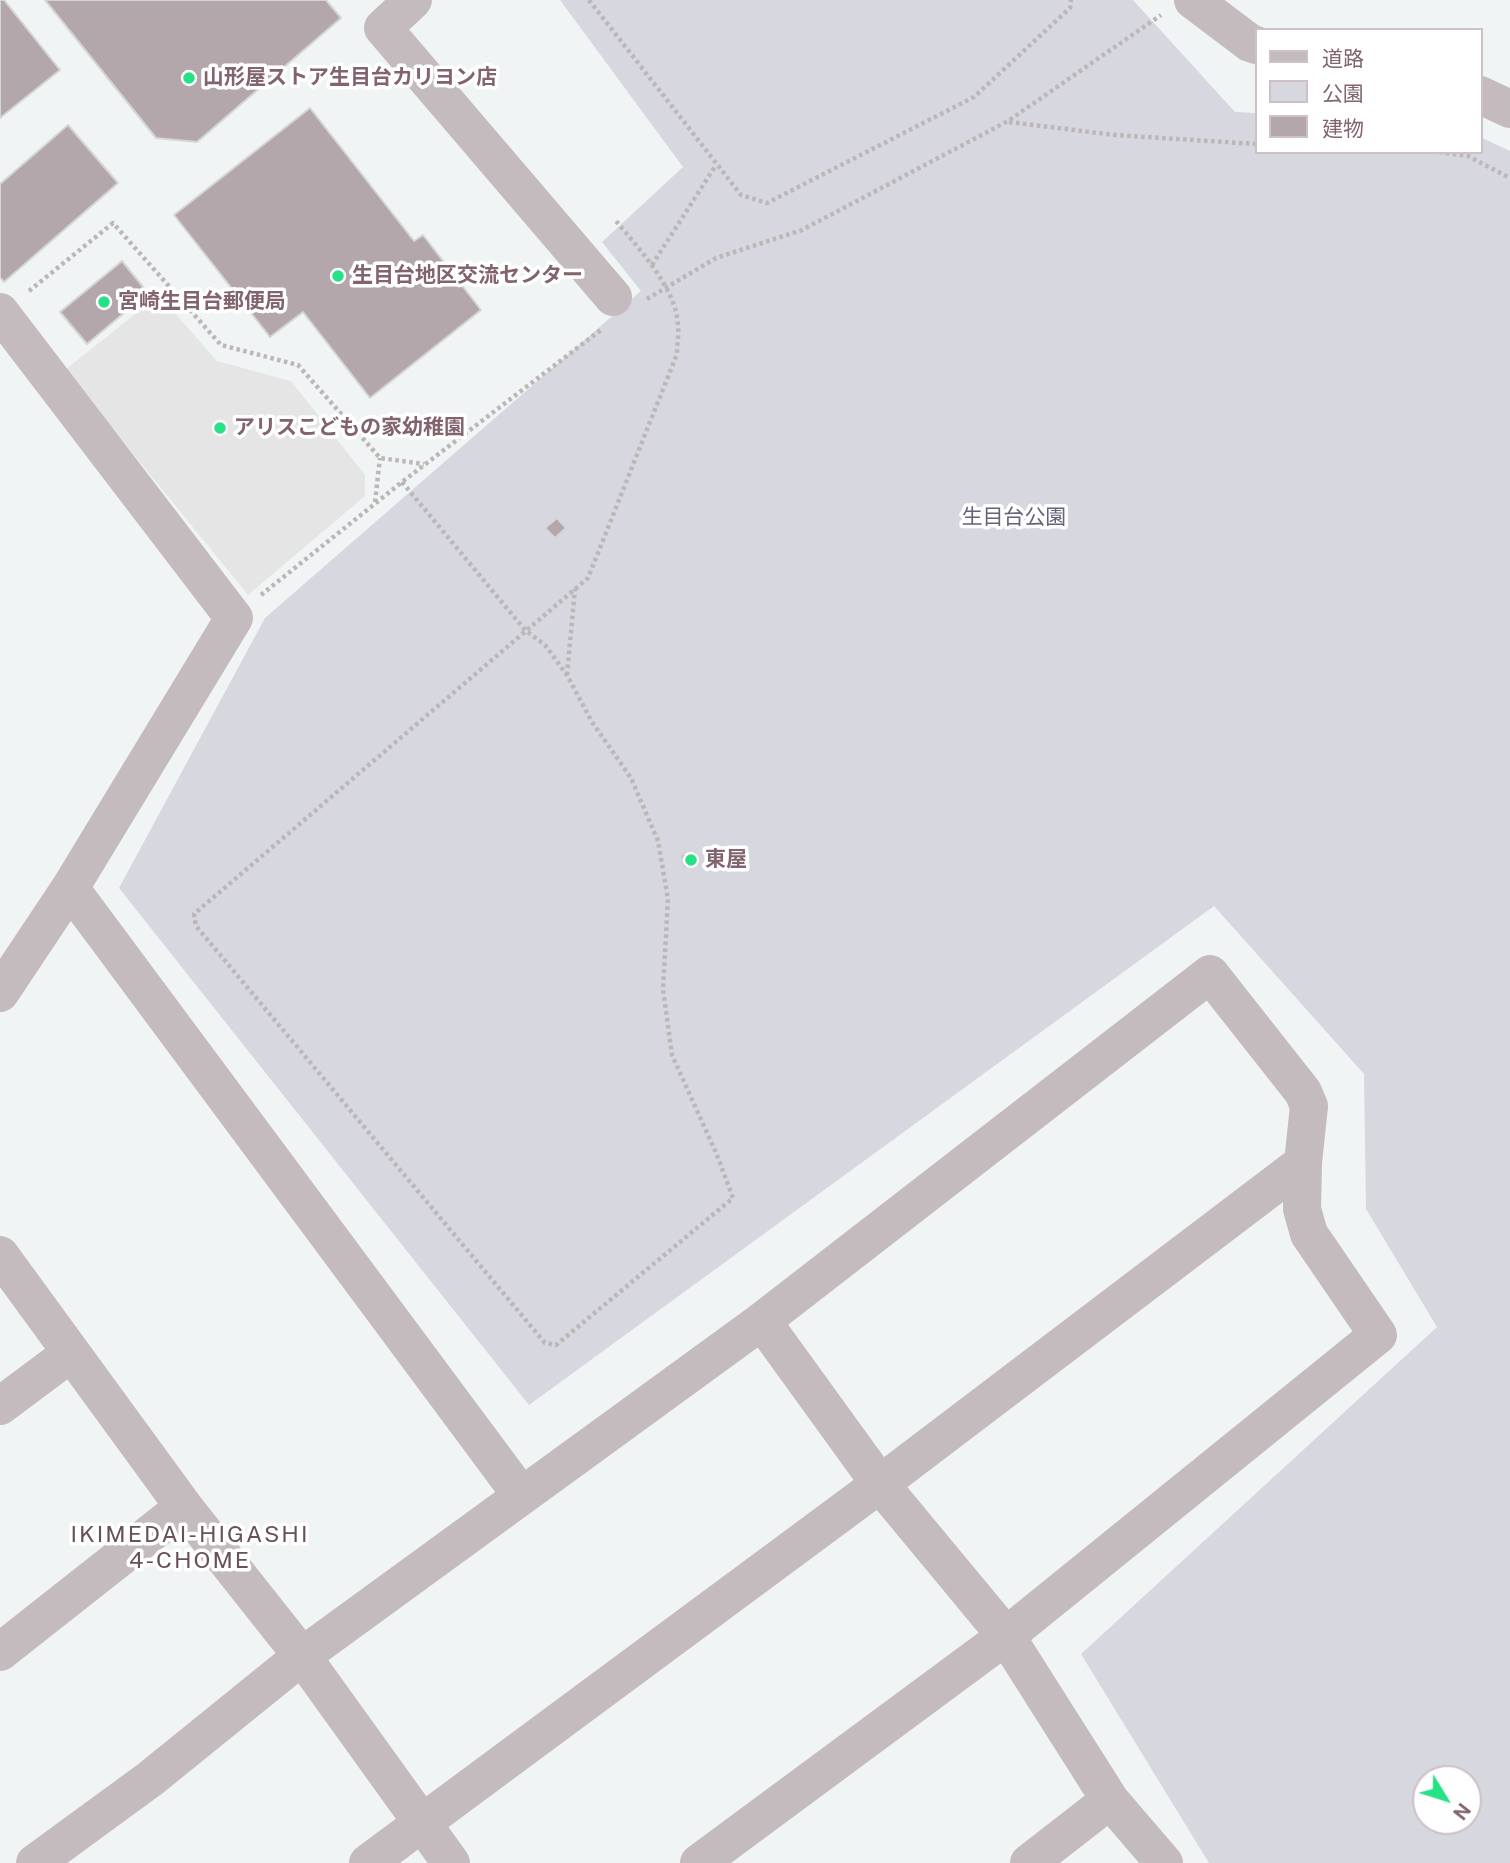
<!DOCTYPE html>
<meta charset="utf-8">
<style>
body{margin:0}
#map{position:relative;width:1510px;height:1863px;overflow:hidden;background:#f1f4f5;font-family:"Public Sans","Noto Sans JP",sans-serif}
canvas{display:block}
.legend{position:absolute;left:1255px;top:28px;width:228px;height:126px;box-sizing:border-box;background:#fff;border:2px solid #cdc1c5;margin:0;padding:9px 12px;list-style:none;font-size:21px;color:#82646d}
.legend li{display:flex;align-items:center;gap:14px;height:35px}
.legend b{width:35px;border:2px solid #cdc1c5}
.north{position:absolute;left:1412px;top:1765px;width:70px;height:70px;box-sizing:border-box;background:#fff;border:2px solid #cdc1c5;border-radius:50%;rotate:128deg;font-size:19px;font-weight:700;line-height:28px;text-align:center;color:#82646d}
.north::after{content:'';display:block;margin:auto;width:24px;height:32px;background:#26e186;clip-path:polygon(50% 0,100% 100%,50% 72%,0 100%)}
</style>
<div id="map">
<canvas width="1510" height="1863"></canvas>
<ul class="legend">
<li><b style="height:9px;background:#c4bbbe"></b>道路</li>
<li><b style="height:19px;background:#d6d7df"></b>公園</li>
<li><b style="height:19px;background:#b4a7ac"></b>建物</li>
</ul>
<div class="north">N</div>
</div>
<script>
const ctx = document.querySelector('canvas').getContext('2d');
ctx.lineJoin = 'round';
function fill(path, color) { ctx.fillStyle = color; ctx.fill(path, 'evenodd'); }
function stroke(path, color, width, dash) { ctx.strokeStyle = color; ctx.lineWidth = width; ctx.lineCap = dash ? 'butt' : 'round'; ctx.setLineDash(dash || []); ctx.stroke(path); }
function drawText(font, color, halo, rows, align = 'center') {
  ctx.font = font + ' "Public Sans","Noto Sans JP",sans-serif'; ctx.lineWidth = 7; ctx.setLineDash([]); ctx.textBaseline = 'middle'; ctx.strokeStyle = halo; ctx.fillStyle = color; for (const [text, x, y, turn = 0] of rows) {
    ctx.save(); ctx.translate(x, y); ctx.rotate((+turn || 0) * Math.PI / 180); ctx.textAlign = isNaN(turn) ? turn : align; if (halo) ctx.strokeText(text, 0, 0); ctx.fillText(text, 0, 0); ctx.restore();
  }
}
fill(new Path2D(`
 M 159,295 L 217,361 L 291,381 L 365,475 L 365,496 L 248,595 L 65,370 Z`), '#e5e5e6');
fill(new Path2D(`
 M 560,0 L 1133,0 L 1235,112 L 1256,113 L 1256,152 L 1480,152 L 1480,137 L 1510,151 L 1510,1863 L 1209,1863 L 1081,1654 L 1437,1327 L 1366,1209 L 1364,1074 L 1214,906 L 529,1405 L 119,888 L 265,618 L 641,291 L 602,242 L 683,167 ZM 1426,1779 L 1468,1779 L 1468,1821 L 1426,1821 Z`), '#d6d7df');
const building = new Path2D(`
 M 0,0 L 4,0 L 60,70 L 0,118 Z
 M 45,0 L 326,0 L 341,18 L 197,142 L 156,138 Z
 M 310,108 L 414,241 L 423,235 L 481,310 L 370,398 L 303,312 L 270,337 L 174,215 Z
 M 68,125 L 118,183 L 4,282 L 0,277 L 0,184 Z
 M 122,261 L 148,293 L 87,344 L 60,312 Z
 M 557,518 L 566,528 L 555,538 L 545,528 Z
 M 696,851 L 700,864 L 684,868 L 681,855 Z`);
fill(building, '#b4a7ac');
stroke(building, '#d4d6d6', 2);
stroke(new Path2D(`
 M 589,0 L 741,195 L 767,203 L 974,97 L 1070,8 L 1071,0
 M 1009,122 L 1115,135 L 1256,144
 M 1439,152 L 1468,156 L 1510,178
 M 652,265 L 716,165
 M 29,291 L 113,223 L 221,345 L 298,365 L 380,458 L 424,464
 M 647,299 L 716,258 L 802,230 L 1008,121 L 1161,15
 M 402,482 L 525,630 L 545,645 L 567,675 L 592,722 L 631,778 L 658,841 L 668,899 L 663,989 L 672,1055 L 717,1155 L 733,1198 L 556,1345 L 545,1343 L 196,926 L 194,914 L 588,578 L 677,354 C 677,344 679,335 678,325 C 676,288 639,249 616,221
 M 375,502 L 380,458
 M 261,595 L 402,482 L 602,329
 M 567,675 L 575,589`), '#bcb6b7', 4.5, [3.5, 3.5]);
stroke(new Path2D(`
 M 413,0 L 383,28 L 613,297
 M 1193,0 L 1250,43 L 1256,45
 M 1480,95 L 1510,109
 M 0,312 L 234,618 L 70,888 L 0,993
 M 70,888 L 521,1495
 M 0,1255 L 184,1507 L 302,1656 L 451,1863
 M 762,1321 L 880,1484 L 1006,1636 L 1110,1800 L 1164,1863
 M 0,1406 L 71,1353
 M 0,1652 L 184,1507
 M 35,1863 L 150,1779 L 302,1656 L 762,1321 L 1210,974 L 1303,1092 L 1309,1106 L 1303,1163 L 1302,1209 L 1309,1234 L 1378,1335 L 1006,1636 L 699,1863
 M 368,1863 L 880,1484 L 1303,1163
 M 1029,1863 L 1110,1800`), '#c4bbbe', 38);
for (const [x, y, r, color] of [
 [189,78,7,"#26e186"],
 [338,276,7,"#26e186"],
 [104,302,7,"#26e186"],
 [220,428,7,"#26e186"],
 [691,860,7,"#26e186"]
]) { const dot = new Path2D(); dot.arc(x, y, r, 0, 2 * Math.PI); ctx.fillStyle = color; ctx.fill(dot); stroke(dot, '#fff', 2.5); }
drawText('bold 21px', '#82646d', '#fff', [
 ["山形屋ストア生目台カリヨン店",203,78],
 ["生目台地区交流センター",352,276],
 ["宮崎生目台郵便局",118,302],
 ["アリスこどもの家幼稚園",234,428],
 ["東屋",705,860]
], 'left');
drawText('21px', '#656379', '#fff', [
 ["生目台公園",1014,518]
]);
ctx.letterSpacing = '2px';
drawText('23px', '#675258', '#fff', [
 ["IKIMEDAI-HIGASHI",190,1535],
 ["4-CHOME",190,1561]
]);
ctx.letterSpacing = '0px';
</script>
